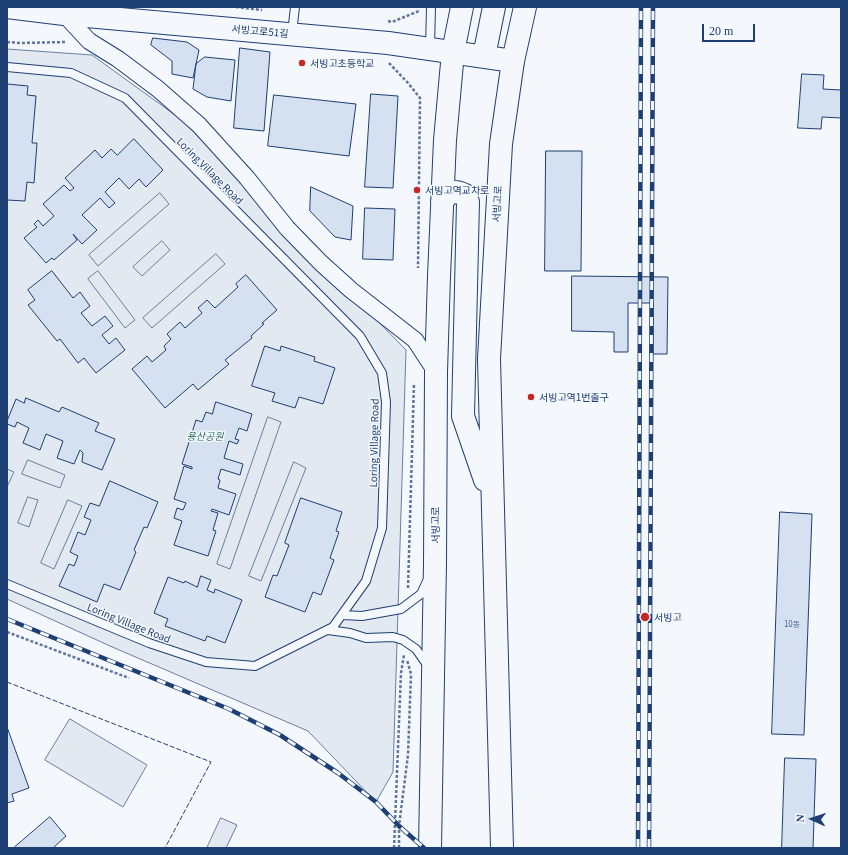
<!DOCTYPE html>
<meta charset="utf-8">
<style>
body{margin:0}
#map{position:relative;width:848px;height:855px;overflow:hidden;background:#f4f7fb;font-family:Georgia,serif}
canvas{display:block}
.frame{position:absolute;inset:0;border:8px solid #1d3f73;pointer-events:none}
.north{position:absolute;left:792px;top:799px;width:40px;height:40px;-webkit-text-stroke:3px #f4f7fb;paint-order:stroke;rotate:273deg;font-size:11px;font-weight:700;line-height:16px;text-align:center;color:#1d3f73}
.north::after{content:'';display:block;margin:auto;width:14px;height:18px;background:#1d3f73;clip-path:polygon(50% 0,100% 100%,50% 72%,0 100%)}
.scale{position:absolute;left:702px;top:24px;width:53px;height:18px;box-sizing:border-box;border:2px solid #1d3f73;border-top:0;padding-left:5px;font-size:12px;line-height:14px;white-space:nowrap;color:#1d3f73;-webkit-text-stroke:3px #f4f7fb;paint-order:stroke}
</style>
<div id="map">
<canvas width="848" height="855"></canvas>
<div class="frame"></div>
<div class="north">N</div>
<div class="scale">20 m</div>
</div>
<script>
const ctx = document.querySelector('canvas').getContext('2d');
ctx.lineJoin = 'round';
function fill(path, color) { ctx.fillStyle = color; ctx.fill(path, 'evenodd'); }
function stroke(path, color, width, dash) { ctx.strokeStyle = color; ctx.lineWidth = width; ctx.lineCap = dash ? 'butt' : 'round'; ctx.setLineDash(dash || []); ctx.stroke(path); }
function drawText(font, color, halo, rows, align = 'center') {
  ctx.font = font + ' Georgia,"Noto Sans KR",serif'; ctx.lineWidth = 3; ctx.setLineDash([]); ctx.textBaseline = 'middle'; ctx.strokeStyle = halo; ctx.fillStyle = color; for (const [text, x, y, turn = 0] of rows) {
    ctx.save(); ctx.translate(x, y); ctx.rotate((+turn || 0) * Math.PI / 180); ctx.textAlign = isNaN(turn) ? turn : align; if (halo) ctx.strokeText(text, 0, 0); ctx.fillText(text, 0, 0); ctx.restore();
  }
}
const green = new Path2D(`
 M 7,49 L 92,55 L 182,120 L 406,350 L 393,772 L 376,802 L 308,731 L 110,646 L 7,599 Z
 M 70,719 L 147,765 L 123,807 L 45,760 Z`);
fill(green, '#e3e9f0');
stroke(green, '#687fa3', 1);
const parking = new Path2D(`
 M 160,193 L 169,204 L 98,266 L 89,255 Z
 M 162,241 L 170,250 L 142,276 L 133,267 Z
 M 216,254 L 225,264 L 152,328 L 143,318 Z
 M 98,271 L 135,320 L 125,328 L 88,279 Z
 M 268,417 L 281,422 L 230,569 L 217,564 Z
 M 28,460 L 65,475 L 60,488 L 22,474 Z
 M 294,462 L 306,468 L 261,581 L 249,576 Z
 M 7,469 L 14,472 L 7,487 Z
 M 28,497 L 38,500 L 29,527 L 18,523 Z
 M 68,500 L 82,506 L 54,569 L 41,563 Z
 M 221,818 L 237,825 L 226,848 L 207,848 Z`);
fill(parking, '#e3e8f0');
stroke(parking, '#687fa3', 1);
const building = new Path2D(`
 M 153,38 L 187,42 L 199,50 L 193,78 L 172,74 L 172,61 L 151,45 Z
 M 240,48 L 270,52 L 264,131 L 234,128 Z
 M 205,57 L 235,60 L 231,101 L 207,97 L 193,89 L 196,64 Z
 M 802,74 L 824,75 L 823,89 L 841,90 L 841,118 L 822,117 L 821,129 L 798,128 Z
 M 7,84 L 28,86 L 27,95 L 36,96 L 32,143 L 37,143 L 34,183 L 27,182 L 25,201 L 7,200 Z
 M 371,94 L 398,96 L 393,188 L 365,187 Z
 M 274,95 L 356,104 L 349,156 L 268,146 Z
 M 134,139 L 163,170 L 146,187 L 139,179 L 129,189 L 119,178 L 105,192 L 115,203 L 109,208 L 100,198 L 82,215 L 97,230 L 82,244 L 73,234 L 77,240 L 54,260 L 52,258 L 46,263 L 24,238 L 37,227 L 34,224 L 38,220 L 43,226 L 54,216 L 43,204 L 64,185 L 70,191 L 74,188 L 65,178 L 95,150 L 102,158 L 111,149 L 117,155 Z
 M 546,151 L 582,151 L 581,271 L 545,271 Z
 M 311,187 L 353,206 L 351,240 L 335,237 L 310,211 Z
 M 365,208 L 395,209 L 393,260 L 363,259 Z
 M 52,271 L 73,298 L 80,292 L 90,306 L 81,313 L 92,326 L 105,316 L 113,326 L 102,335 L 109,344 L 116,338 L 125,350 L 96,373 L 84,358 L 78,363 L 60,339 L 57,341 L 28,305 L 35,300 L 28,290 Z
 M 246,275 L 277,310 L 262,323 L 264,324 L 251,336 L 252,338 L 225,360 L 229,364 L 198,390 L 193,384 L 165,408 L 132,369 L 147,356 L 152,362 L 166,350 L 164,346 L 171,339 L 167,334 L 180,322 L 185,328 L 202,313 L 198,308 L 207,300 L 215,308 L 238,287 L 236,284 Z
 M 572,276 L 668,277 L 667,354 L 653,354 L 653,303 L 628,303 L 628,352 L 614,352 L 614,332 L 572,331 Z
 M 265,346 L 280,351 L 281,346 L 315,357 L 314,361 L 335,368 L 323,404 L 299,397 L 295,408 L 272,401 L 275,393 L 252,386 Z
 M 26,398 L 59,412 L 62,407 L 99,423 L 95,431 L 115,439 L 102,470 L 82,462 L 83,453 L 80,450 L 74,464 L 57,458 L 63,441 L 46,434 L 40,450 L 23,443 L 29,428 L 17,422 L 15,427 L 7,424 L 7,421 L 16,399 L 24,403 Z
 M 216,402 L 252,414 L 247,431 L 239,428 L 235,439 L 239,440 L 237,444 L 229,441 L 224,458 L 243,464 L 240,475 L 221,469 L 218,479 L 220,480 L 218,488 L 236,494 L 229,515 L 212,509 L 211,511 L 218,513 L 213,530 L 216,531 L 208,556 L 174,545 L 182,521 L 174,518 L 177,508 L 183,510 L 186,503 L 174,499 L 184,466 L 192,469 L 192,467 L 182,464 L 196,420 L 202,422 L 206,412 L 212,414 Z
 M 110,481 L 158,502 L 147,528 L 144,527 L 134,550 L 136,552 L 120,590 L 104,584 L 97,602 L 59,586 L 69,564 L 74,566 L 78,556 L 70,552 L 78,532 L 85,535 L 91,520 L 84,517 L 90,503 L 99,506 Z
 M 301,498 L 342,512 L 336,531 L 339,532 L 330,558 L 334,560 L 321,595 L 313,592 L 305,612 L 265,597 L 273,575 L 277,576 L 289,545 L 285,543 Z
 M 780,512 L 812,514 L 804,735 L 772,734 Z
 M 201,576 L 211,580 L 207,590 L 214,593 L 215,589 L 242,600 L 225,643 L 207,636 L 205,641 L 165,626 L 168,619 L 154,613 L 168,577 L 184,583 L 185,581 L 197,587 Z
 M 7,727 L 29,788 L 12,794 L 14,801 L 7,803 Z
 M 785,758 L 816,759 L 813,848 L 782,848 Z
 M 50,817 L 66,836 L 53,848 L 16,848 L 15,847 Z`);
fill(building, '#d5e0f0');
stroke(building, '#1d3f73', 1);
const lane = new Path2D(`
 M 292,33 L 295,7
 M 430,48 L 431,7
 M 7,67 L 71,73 L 125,98 L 360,336 L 382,373 L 386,402 L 382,528 L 366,581 L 333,627 L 255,666 L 206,662 L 149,643 L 7,584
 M 342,615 L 362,616 L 401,609 L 421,594 L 428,579
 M 328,630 L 350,633 L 366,638 L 393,637 L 403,640 L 416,649 L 428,666`);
const street = new Path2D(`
 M 64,14 L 89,41 L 118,59 L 158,89 L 199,125 L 247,178 L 287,228 L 321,263 L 351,290 L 415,340 L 436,372`);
const secondary = new Path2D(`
 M 7,7 L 64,14 L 388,43 L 513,61
 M 484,56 L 494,7`);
const primary = new Path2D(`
 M 442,201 C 450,192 453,189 465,195 L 468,202 L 463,416 L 485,480
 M 430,848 L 435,563 L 436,372 L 439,276 L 445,140 L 453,52 L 462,7
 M 502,848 L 489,359 L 501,144 L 513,61 L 525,7`);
stroke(lane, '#1d3f73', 10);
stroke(street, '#1d3f73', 18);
stroke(secondary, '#1d3f73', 24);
stroke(primary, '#1d3f73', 24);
stroke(new Path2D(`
 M 236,7 L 262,10
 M 388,21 L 392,22 L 419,11
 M 7,42 L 21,43 L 66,42
 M 389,63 L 408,83 L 420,98 L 418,268
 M 408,588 L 414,383
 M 7,632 L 129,678
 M 394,848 L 401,673 L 404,655
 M 399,848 L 399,826 L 408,755 L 411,674 L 407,660`), '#5e769c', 2.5, [3, 2]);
stroke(lane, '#f4f7fb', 8);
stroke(street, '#f4f7fb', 16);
stroke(secondary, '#f4f7fb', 22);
stroke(primary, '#f4f7fb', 22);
const rail = new Path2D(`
 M 7,619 L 229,709 L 280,735 L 338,773 L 376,802 L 399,826 L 424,848
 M 638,848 L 641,7
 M 649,848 L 653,7`);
stroke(rail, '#1d3f73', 4.5);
stroke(rail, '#f4f7fb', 3, [9]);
stroke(new Path2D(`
 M 7,682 L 211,762 L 165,848`), '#1d3f73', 1, [5, 2]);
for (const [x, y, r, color] of [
 [302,63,4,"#c62828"],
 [417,190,4,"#c62828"],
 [531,397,4,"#c62828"],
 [645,617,5,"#c62828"]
]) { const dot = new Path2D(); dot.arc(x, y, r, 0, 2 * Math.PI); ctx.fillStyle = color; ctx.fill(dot); stroke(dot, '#f4f7fb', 1.5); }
drawText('8px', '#4b6792', null, [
 ["10동",792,624]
]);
drawText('10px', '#1d3f73', '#f4f7fb', [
 ["서빙고로51길",260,31,5],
 ["Loring Village Road",210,171,45],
 ["서빙고로",497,204,-87],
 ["Loring Village Road",374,443,-89],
 ["서빙고로",435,525,-90],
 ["Loring Village Road",129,623,22]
]);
drawText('10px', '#1d3f73', '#f4f7fb', [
 ["서빙고초등학교",310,63],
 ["서빙고역교차로",425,190],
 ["서빙고역1번출구",539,397],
 ["서빙고",654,617]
], 'left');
drawText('italic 10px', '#2c6c60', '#f4f7fb', [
 ["용산공원",205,436]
]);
</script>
